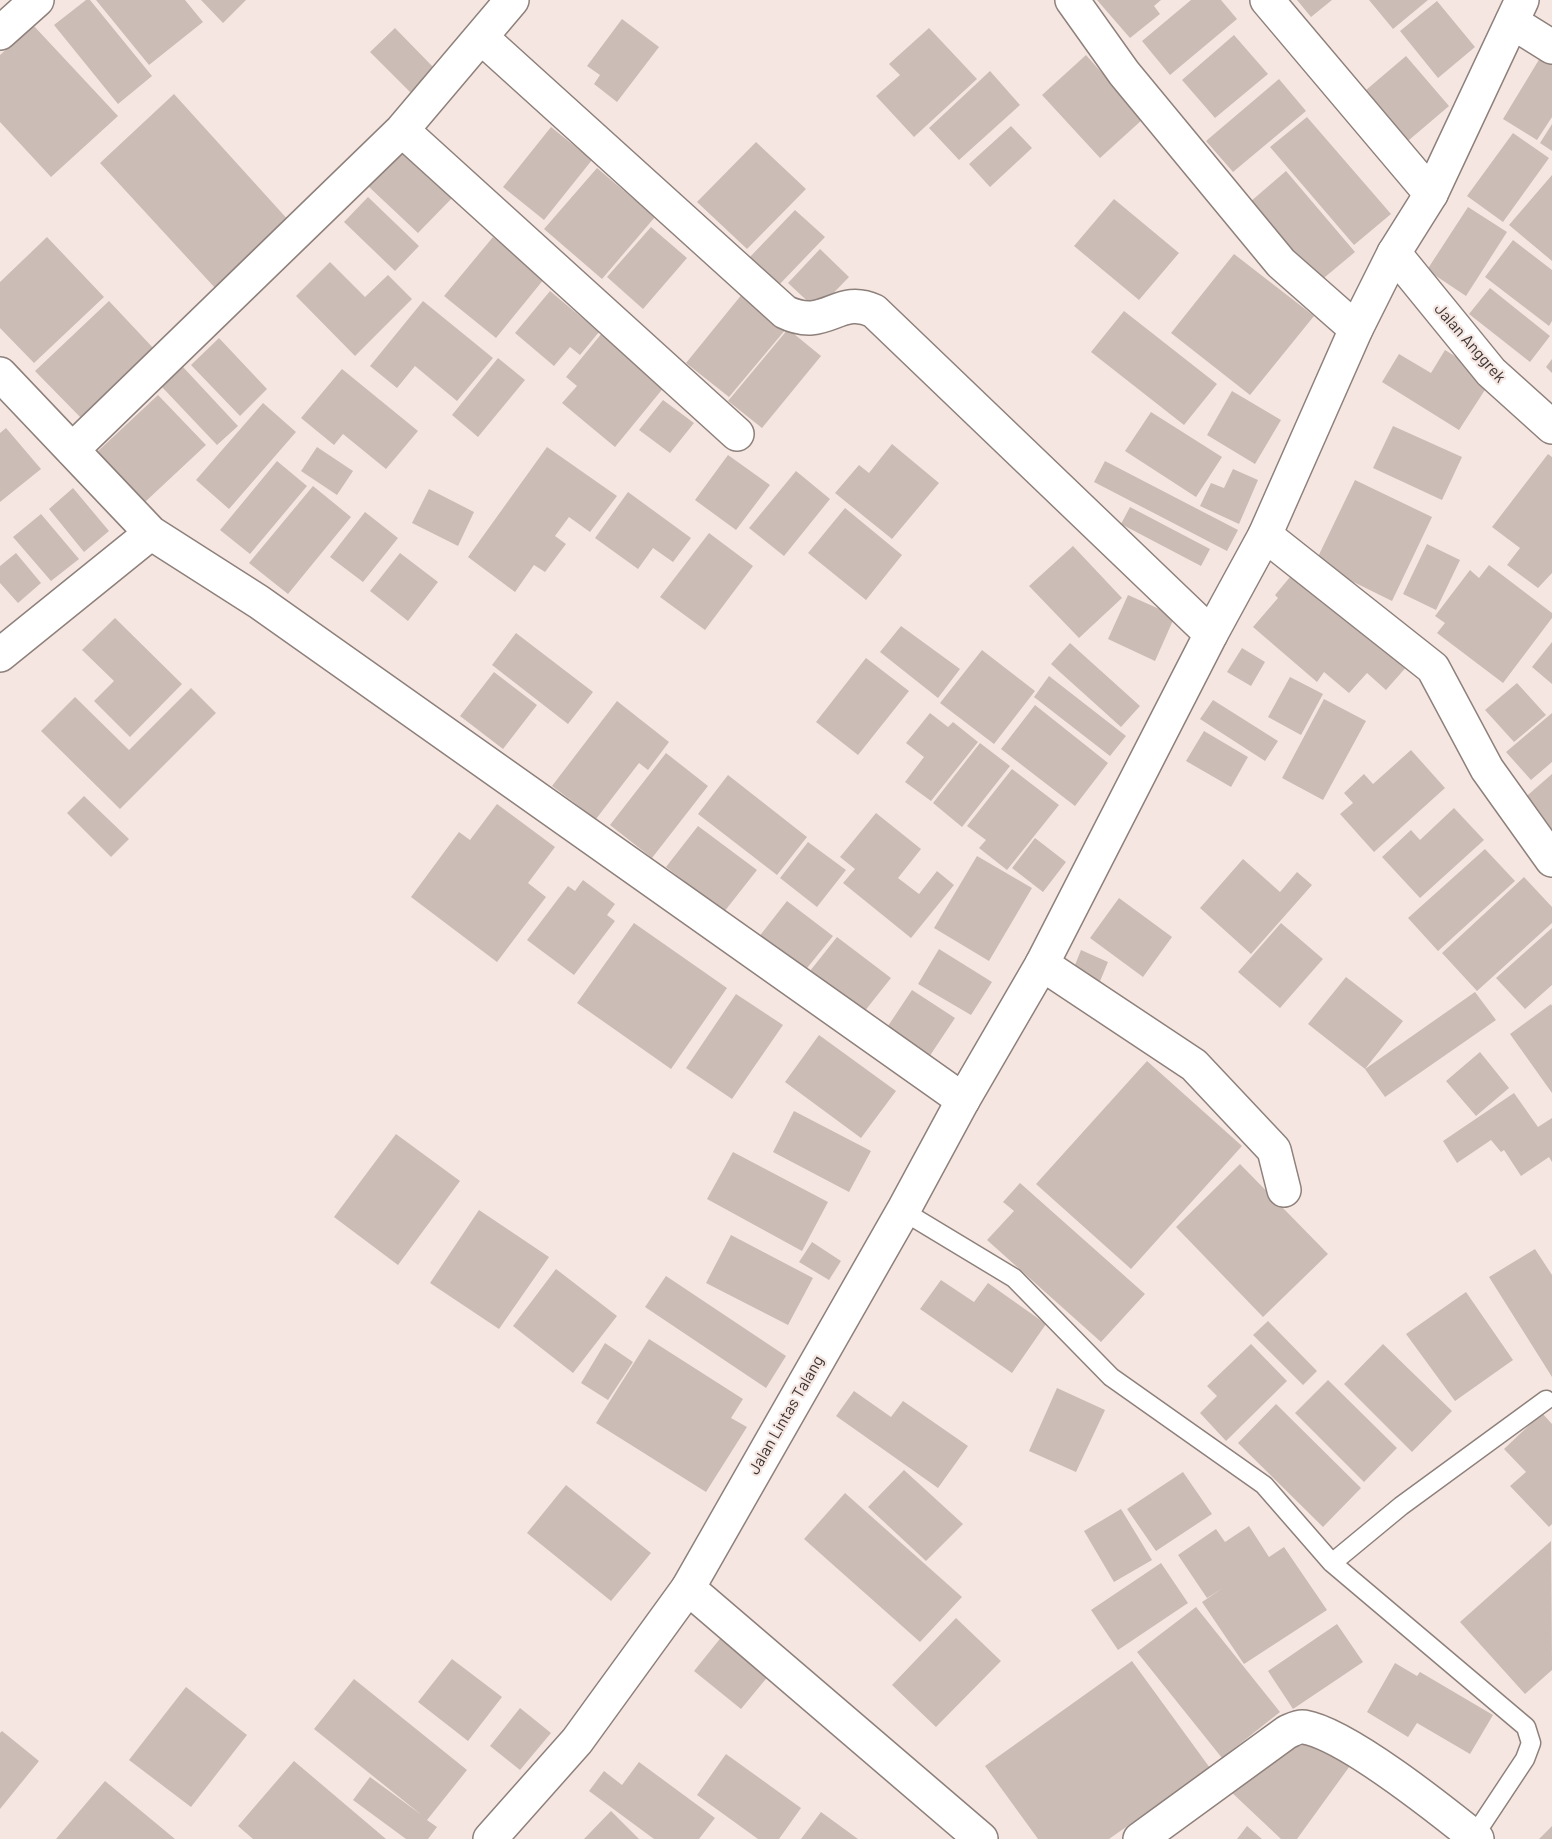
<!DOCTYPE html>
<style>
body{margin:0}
canvas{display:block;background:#f6e6e1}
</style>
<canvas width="1552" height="1839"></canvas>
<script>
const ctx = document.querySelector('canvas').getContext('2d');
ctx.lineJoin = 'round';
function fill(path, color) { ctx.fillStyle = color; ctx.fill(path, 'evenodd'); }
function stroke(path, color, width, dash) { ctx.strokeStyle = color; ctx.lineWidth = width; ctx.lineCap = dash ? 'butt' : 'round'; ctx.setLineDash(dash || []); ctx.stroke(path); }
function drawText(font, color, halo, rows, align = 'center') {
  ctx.font = font + ' Barlow,sans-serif'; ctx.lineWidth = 4.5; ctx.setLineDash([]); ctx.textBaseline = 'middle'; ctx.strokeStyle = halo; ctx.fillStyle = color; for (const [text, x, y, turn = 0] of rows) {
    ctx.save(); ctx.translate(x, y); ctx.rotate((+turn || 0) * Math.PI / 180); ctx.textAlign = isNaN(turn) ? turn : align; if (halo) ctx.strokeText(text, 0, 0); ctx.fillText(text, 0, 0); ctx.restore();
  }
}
fill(new Path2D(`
 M 86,0 L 90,0 L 152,76 L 118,104 L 54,25 Z
 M 96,0 L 185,0 L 203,22 L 149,65 Z
 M 201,0 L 246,0 L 223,23 Z
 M 1097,0 L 1161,0 L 1154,6 L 1160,14 L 1130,38 Z
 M 1191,0 L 1221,0 L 1237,19 L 1170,75 L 1142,41 Z
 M 1297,0 L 1332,0 L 1311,17 Z
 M 1369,0 L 1428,0 L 1393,29 Z
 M 1437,1 L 1475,47 L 1438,78 L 1400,31 Z
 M 622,19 L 659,47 L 617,102 L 594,84 L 600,75 L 587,66 Z
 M 33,25 L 118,116 L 51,177 L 0,122 L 0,55 Z
 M 395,28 L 435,69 L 411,93 L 370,52 Z
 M 929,28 L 977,79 L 914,137 L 876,96 L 900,75 L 889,64 Z
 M 1234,35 L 1268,74 L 1215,118 L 1182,80 Z
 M 1086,55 L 1143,119 L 1100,158 L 1042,95 Z
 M 1406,56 L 1449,106 L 1402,146 L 1359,96 Z
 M 1540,58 L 1552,65 L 1552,117 L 1537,140 L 1503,119 Z
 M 990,71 L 1020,105 L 959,160 L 929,128 Z
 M 1279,79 L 1306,111 L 1233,172 L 1206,141 Z
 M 174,94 L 290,222 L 216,289 L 100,163 Z
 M 1307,117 L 1391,214 L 1354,245 L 1270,147 Z
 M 1552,124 L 1552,151 L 1540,143 Z
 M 1011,126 L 1032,148 L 990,187 L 969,164 Z
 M 551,127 L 592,160 L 544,220 L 503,187 Z
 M 1513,133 L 1549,158 L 1503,222 L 1467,196 Z
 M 756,142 L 806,189 L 747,249 L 697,202 Z
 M 403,148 L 454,196 L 418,233 L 368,186 Z
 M 597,168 L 655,217 L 602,279 L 544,229 Z
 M 1286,171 L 1355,252 L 1319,282 L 1250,202 Z
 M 1552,175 L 1552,261 L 1509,225 Z
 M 368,197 L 419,246 L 395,271 L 344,222 Z
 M 1114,199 L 1179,253 L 1139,300 L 1074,246 Z
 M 1468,207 L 1507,232 L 1466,296 L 1427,270 Z
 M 795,210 L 825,237 L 777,287 L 748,259 Z
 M 651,227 L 687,258 L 643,309 L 607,277 Z
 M 47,237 L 104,297 L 34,363 L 0,328 L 0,282 Z
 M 493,237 L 544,279 L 496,338 L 444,296 Z
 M 1513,240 L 1552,270 L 1552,321 L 1549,326 L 1485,277 Z
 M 820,249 L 849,277 L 817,310 L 788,283 Z
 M 1234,254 L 1314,316 L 1250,395 L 1171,333 Z
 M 330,262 L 365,297 L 388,275 L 412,299 L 355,356 L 296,296 Z
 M 1490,288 L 1550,336 L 1530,362 L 1469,314 Z
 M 550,291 L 599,332 L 580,355 L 570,347 L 554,366 L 515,333 Z
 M 743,293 L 786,329 L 729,397 L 686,363 Z
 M 109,301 L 156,351 L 83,420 L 35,371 Z
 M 423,301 L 493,358 L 457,401 L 415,366 L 397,388 L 370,366 Z
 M 1124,311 L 1217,384 L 1184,425 L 1091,352 Z
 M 788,329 L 821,356 L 762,428 L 728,401 Z
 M 602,333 L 665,386 L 615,447 L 562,403 L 577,386 L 566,377 Z
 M 219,338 L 267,389 L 240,416 L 191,365 Z
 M 1445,350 L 1492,379 L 1459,430 L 1382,382 L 1399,354 L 1431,373 Z
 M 498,358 L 525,380 L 478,437 L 452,415 Z
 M 1552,359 L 1552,373 L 1546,367 Z
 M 183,367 L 238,426 L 217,445 L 162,387 Z
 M 342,369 L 418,431 L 386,469 L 343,434 L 334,445 L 301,418 Z
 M 1232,391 L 1281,420 L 1255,464 L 1207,435 Z
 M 158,395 L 206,445 L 145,502 L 97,452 Z
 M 663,400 L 694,423 L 670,453 L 639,430 Z
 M 263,403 L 296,432 L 229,509 L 196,480 Z
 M 1151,412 L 1222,457 L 1196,497 L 1125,451 Z
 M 1393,426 L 1462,457 L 1442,500 L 1373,468 Z
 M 6,428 L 41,469 L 0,502 L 0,433 Z
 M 892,444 L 939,483 L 892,539 L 835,493 L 859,465 L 869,473 Z
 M 317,447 L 353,471 L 337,495 L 301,471 Z
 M 547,447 L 617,496 L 590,532 L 569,517 L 555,536 L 566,544 L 545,572 L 534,565 L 515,592 L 468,557 Z
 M 1548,454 L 1552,457 L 1552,573 L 1538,588 L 1507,565 L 1520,548 L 1492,527 Z
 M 728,455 L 770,485 L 736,530 L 695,500 Z
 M 277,461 L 307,486 L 250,554 L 220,530 Z
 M 1105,461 L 1238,530 L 1227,551 L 1094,482 Z
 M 1233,469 L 1258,480 L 1239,524 L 1200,506 L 1211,483 L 1224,488 Z
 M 796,471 L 830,499 L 784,556 L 749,528 Z
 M 1355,480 L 1432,517 L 1392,601 L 1315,563 Z
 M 313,486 L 351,517 L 288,594 L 249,563 Z
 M 73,488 L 109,531 L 84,552 L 49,509 Z
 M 429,489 L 474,512 L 458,546 L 412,523 Z
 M 628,492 L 691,538 L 673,562 L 653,548 L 638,569 L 595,538 Z
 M 1130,507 L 1210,549 L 1201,566 L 1121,524 Z
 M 845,508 L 902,555 L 866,600 L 808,553 Z
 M 365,512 L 398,538 L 363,582 L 330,557 Z
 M 41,514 L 79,559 L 51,581 L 13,537 Z
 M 709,533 L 753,566 L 705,630 L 660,597 Z
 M 1427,544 L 1460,560 L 1436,610 L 1403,594 Z
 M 1073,546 L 1122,598 L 1079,638 L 1029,586 Z
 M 16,553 L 41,583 L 18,603 L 0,583 L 0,566 Z
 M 400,553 L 438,582 L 408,621 L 370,591 Z
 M 1489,565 L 1552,613 L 1552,618 L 1503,683 L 1437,633 L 1445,623 L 1435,616 L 1470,570 L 1479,578 Z
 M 1295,571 L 1408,665 L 1386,690 L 1367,673 L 1349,693 L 1324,672 L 1317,682 L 1253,627 L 1278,598 L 1275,595 Z
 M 1128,595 L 1175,616 L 1155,661 L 1108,639 Z
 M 115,618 L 182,684 L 130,737 L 94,701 L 114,681 L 82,650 Z
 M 901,626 L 960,669 L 938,698 L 880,652 Z
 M 516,633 L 593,692 L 568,724 L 492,665 Z
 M 1552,642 L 1552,684 L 1532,667 Z
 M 1070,643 L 1140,706 L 1121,727 L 1051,664 Z
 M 1242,648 L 1265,662 L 1251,686 L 1227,672 Z
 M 982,650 L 1035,691 L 994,744 L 940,703 Z
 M 866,658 L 909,691 L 858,755 L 816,722 Z
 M 494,672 L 537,705 L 503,749 L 460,716 Z
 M 1049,676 L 1126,736 L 1110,756 L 1034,697 Z
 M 1290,677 L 1323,694 L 1301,735 L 1268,717 Z
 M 1517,683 L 1546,715 L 1514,742 L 1485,710 Z
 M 191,688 L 216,713 L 120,809 L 41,731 L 75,697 L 129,750 Z
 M 1324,699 L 1366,721 L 1323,800 L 1282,778 Z
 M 1213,700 L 1278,741 L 1265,761 L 1200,719 Z
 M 617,701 L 669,742 L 648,770 L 639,763 L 596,819 L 552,786 Z
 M 1035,705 L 1108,763 L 1075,806 L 1001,749 Z
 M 930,713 L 948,727 L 953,722 L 978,742 L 931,801 L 905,782 L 924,757 L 906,743 Z
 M 1552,713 L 1552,762 L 1531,780 L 1506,752 Z
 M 1204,731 L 1248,757 L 1231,787 L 1186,761 Z
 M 980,743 L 1010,766 L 962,827 L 933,803 Z
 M 1411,750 L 1445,788 L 1374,852 L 1340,814 L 1353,803 L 1344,793 L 1364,774 L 1373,784 Z
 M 666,753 L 708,786 L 652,858 L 610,825 Z
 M 1012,769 L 1059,805 L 1007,870 L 979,848 L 986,840 L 967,826 Z
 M 1552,774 L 1552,836 L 1521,801 Z
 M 728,775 L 807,837 L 777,875 L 698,814 Z
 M 84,796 L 129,839 L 111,857 L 67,813 Z
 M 497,804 L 555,847 L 528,883 L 546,897 L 497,962 L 411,897 L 459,832 L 470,840 Z
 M 1454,808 L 1484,840 L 1420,898 L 1382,857 L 1411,830 L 1420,840 Z
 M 876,813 L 921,849 L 898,878 L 919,894 L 937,871 L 954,885 L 911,938 L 843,883 L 855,869 L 840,857 Z
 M 698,826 L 757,870 L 724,912 L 666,867 Z
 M 1035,838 L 1066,862 L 1043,892 L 1012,868 Z
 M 808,842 L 846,870 L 817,907 L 780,878 Z
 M 1485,849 L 1515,881 L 1438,951 L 1408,918 Z
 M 977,856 L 1032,888 L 989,961 L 934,928 Z
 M 1243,859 L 1280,892 L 1297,872 L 1312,885 L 1251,954 L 1200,908 Z
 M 1524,877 L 1552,907 L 1552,923 L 1477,991 L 1442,953 Z
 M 583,880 L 615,904 L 607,915 L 615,921 L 574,975 L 527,940 L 568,886 L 575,891 Z
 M 1119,898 L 1172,937 L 1143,977 L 1090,938 Z
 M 787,901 L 833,936 L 803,973 L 758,938 Z
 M 634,923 L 727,988 L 671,1069 L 577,1003 Z
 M 1281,923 L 1323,959 L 1280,1008 L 1238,972 Z
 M 1552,928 L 1552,985 L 1525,1009 L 1496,978 Z
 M 837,937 L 891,978 L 860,1017 L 806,976 Z
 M 939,949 L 992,982 L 971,1015 L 918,984 Z
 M 1081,950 L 1108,962 L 1098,986 L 1071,975 Z
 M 1346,977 L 1403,1021 L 1365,1069 L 1308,1024 Z
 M 912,990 L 955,1018 L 927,1060 L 884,1032 Z
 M 1475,992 L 1496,1020 L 1385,1097 L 1365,1069 Z
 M 736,994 L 783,1025 L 732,1099 L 686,1068 Z
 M 1551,1004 L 1552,1006 L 1552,1093 L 1510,1034 Z
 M 819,1035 L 896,1091 L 861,1138 L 785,1082 Z
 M 1480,1052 L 1509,1088 L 1476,1116 L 1446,1081 Z
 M 1147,1061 L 1242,1146 L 1131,1269 L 1036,1184 Z
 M 1514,1093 L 1538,1127 L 1552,1118 L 1552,1162 L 1549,1157 L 1521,1176 L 1504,1150 L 1501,1152 L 1491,1140 L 1457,1163 L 1443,1141 Z
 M 794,1111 L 871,1151 L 849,1192 L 773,1152 Z
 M 396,1134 L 460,1181 L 398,1265 L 334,1217 Z
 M 733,1152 L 828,1202 L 802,1251 L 707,1199 Z
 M 1240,1164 L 1328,1254 L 1263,1317 L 1176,1227 Z
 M 1020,1183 L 1145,1294 L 1101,1342 L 987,1240 L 1014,1211 L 1003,1202 Z
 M 479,1210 L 549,1257 L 499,1329 L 430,1283 Z
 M 731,1235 L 813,1278 L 788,1325 L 706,1283 Z
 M 812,1242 L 841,1261 L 829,1280 L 799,1262 Z
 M 1535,1249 L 1552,1275 L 1552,1377 L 1489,1277 Z
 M 556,1269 L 617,1316 L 573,1373 L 513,1326 Z
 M 666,1276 L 786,1356 L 766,1388 L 645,1307 Z
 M 941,1280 L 974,1302 L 988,1283 L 1046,1324 L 1012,1373 L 920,1309 Z
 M 1466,1292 L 1513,1360 L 1455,1401 L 1406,1334 Z
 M 1268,1321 L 1317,1371 L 1303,1385 L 1253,1335 Z
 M 649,1339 L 743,1399 L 731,1418 L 747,1427 L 706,1492 L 596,1423 Z
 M 605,1343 L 633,1362 L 608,1400 L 581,1383 Z
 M 1251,1344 L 1287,1381 L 1226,1441 L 1200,1413 L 1217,1396 L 1207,1386 Z
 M 1383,1344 L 1452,1411 L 1412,1452 L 1344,1384 Z
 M 1328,1380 L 1397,1448 L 1364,1482 L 1295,1413 Z
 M 1057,1388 L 1105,1410 L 1076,1472 L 1029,1451 Z
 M 854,1391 L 891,1417 L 903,1401 L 968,1446 L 938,1488 L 836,1416 Z
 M 1276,1404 L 1361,1488 L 1323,1527 L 1238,1443 Z
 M 1542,1413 L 1552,1424 L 1552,1524 L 1549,1527 L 1510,1486 L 1526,1472 L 1504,1449 Z
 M 904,1470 L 963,1524 L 926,1561 L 868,1507 Z
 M 1183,1472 L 1212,1514 L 1156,1551 L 1127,1509 Z
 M 566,1485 L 651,1553 L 611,1601 L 527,1533 Z
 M 845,1493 L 962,1597 L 920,1642 L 804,1539 Z
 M 1121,1509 L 1152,1560 L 1114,1582 L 1084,1531 Z
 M 1249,1526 L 1269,1557 L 1284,1547 L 1327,1610 L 1244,1664 L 1202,1602 L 1223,1588 L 1207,1598 L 1178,1555 L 1216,1529 L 1225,1542 Z
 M 1551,1541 L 1552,1670 L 1525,1694 L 1460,1622 Z
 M 1161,1563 L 1188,1603 L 1118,1650 L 1091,1610 Z
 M 1196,1607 L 1280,1712 L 1222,1758 L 1137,1652 Z
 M 956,1618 L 1001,1661 L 936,1727 L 892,1685 Z
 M 1337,1624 L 1363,1662 L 1293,1709 L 1268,1671 Z
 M 723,1635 L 770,1674 L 741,1709 L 694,1671 Z
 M 452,1659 L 502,1697 L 468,1741 L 418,1702 Z
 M 1132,1661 L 1210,1768 L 1109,1839 L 1038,1839 L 985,1766 Z
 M 1395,1663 L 1417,1676 L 1420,1672 L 1493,1715 L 1470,1754 L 1417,1723 L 1408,1737 L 1367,1712 Z
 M 354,1679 L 467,1770 L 427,1820 L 437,1827 L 428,1839 L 406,1839 L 353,1800 L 370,1777 L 423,1816 L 314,1729 Z
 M 186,1687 L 247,1735 L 191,1807 L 129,1760 Z
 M 520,1708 L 551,1733 L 520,1770 L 490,1746 Z
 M 2,1731 L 39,1761 L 0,1809 L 0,1733 Z
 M 1303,1738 L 1352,1763 L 1297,1839 L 1281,1839 L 1228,1789 Z
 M 726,1754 L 801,1808 L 779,1839 L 758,1839 L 697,1795 Z
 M 294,1761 L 386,1839 L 253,1839 L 238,1826 Z
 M 639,1762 L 715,1818 L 699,1839 L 654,1839 L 589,1791 L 604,1771 L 622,1785 Z
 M 105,1781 L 175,1839 L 56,1839 Z
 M 611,1811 L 639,1839 L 584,1839 Z
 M 821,1812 L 858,1839 L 801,1839 Z
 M 1247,1826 L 1262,1839 L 1237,1839 Z
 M 1552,1826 L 1552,1839 L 1539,1839 Z`), '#cbbcb6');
const lane = new Path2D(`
 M 903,1211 L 1014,1278 L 1111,1377 L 1264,1485 L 1332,1563 L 1526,1727 L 1531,1743 L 1525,1759 L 1474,1836
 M 1332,1563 L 1401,1506 L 1546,1400`);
const street = new Path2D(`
 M 1072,0 L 1124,73 L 1281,263 L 1356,329
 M 1267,0 L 1431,194
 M 1512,22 L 1552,47
 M 0,33 L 37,0
 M 481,37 L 785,312 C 826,332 838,294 874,311 L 1211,634
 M 402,130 L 737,434
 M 1394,253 L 1491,372 L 1552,427
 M 0,374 L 151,533 L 259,602 L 963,1100
 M 72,450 L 402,130 L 512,0
 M 1265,535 L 1433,668 L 1487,769 L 1552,860
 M 0,655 L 151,533
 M 1042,964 L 1194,1065 L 1274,1150 L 1284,1190
 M 688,1588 L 981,1839
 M 1140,1839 L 1287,1732 C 1292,1730 1298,1726 1304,1727 C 1346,1734 1441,1810 1477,1839`);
const secondary = new Path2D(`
 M 490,1839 L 577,1741 L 688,1588 L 903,1211 L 963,1100 L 1042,964 L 1211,634 L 1265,535 L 1356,329 L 1394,253 L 1431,194 L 1522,0`);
stroke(lane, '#8e807b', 21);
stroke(street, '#8e807b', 36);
stroke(secondary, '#8e807b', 36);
stroke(lane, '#fff', 18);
stroke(street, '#fff', 33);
stroke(secondary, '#fff', 33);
drawText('16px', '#3b3533', '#f6e6e1', [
 ["Jalan Anggrek",1470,343,49],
 ["Jalan Lintas Talang",786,1415,-60]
]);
</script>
